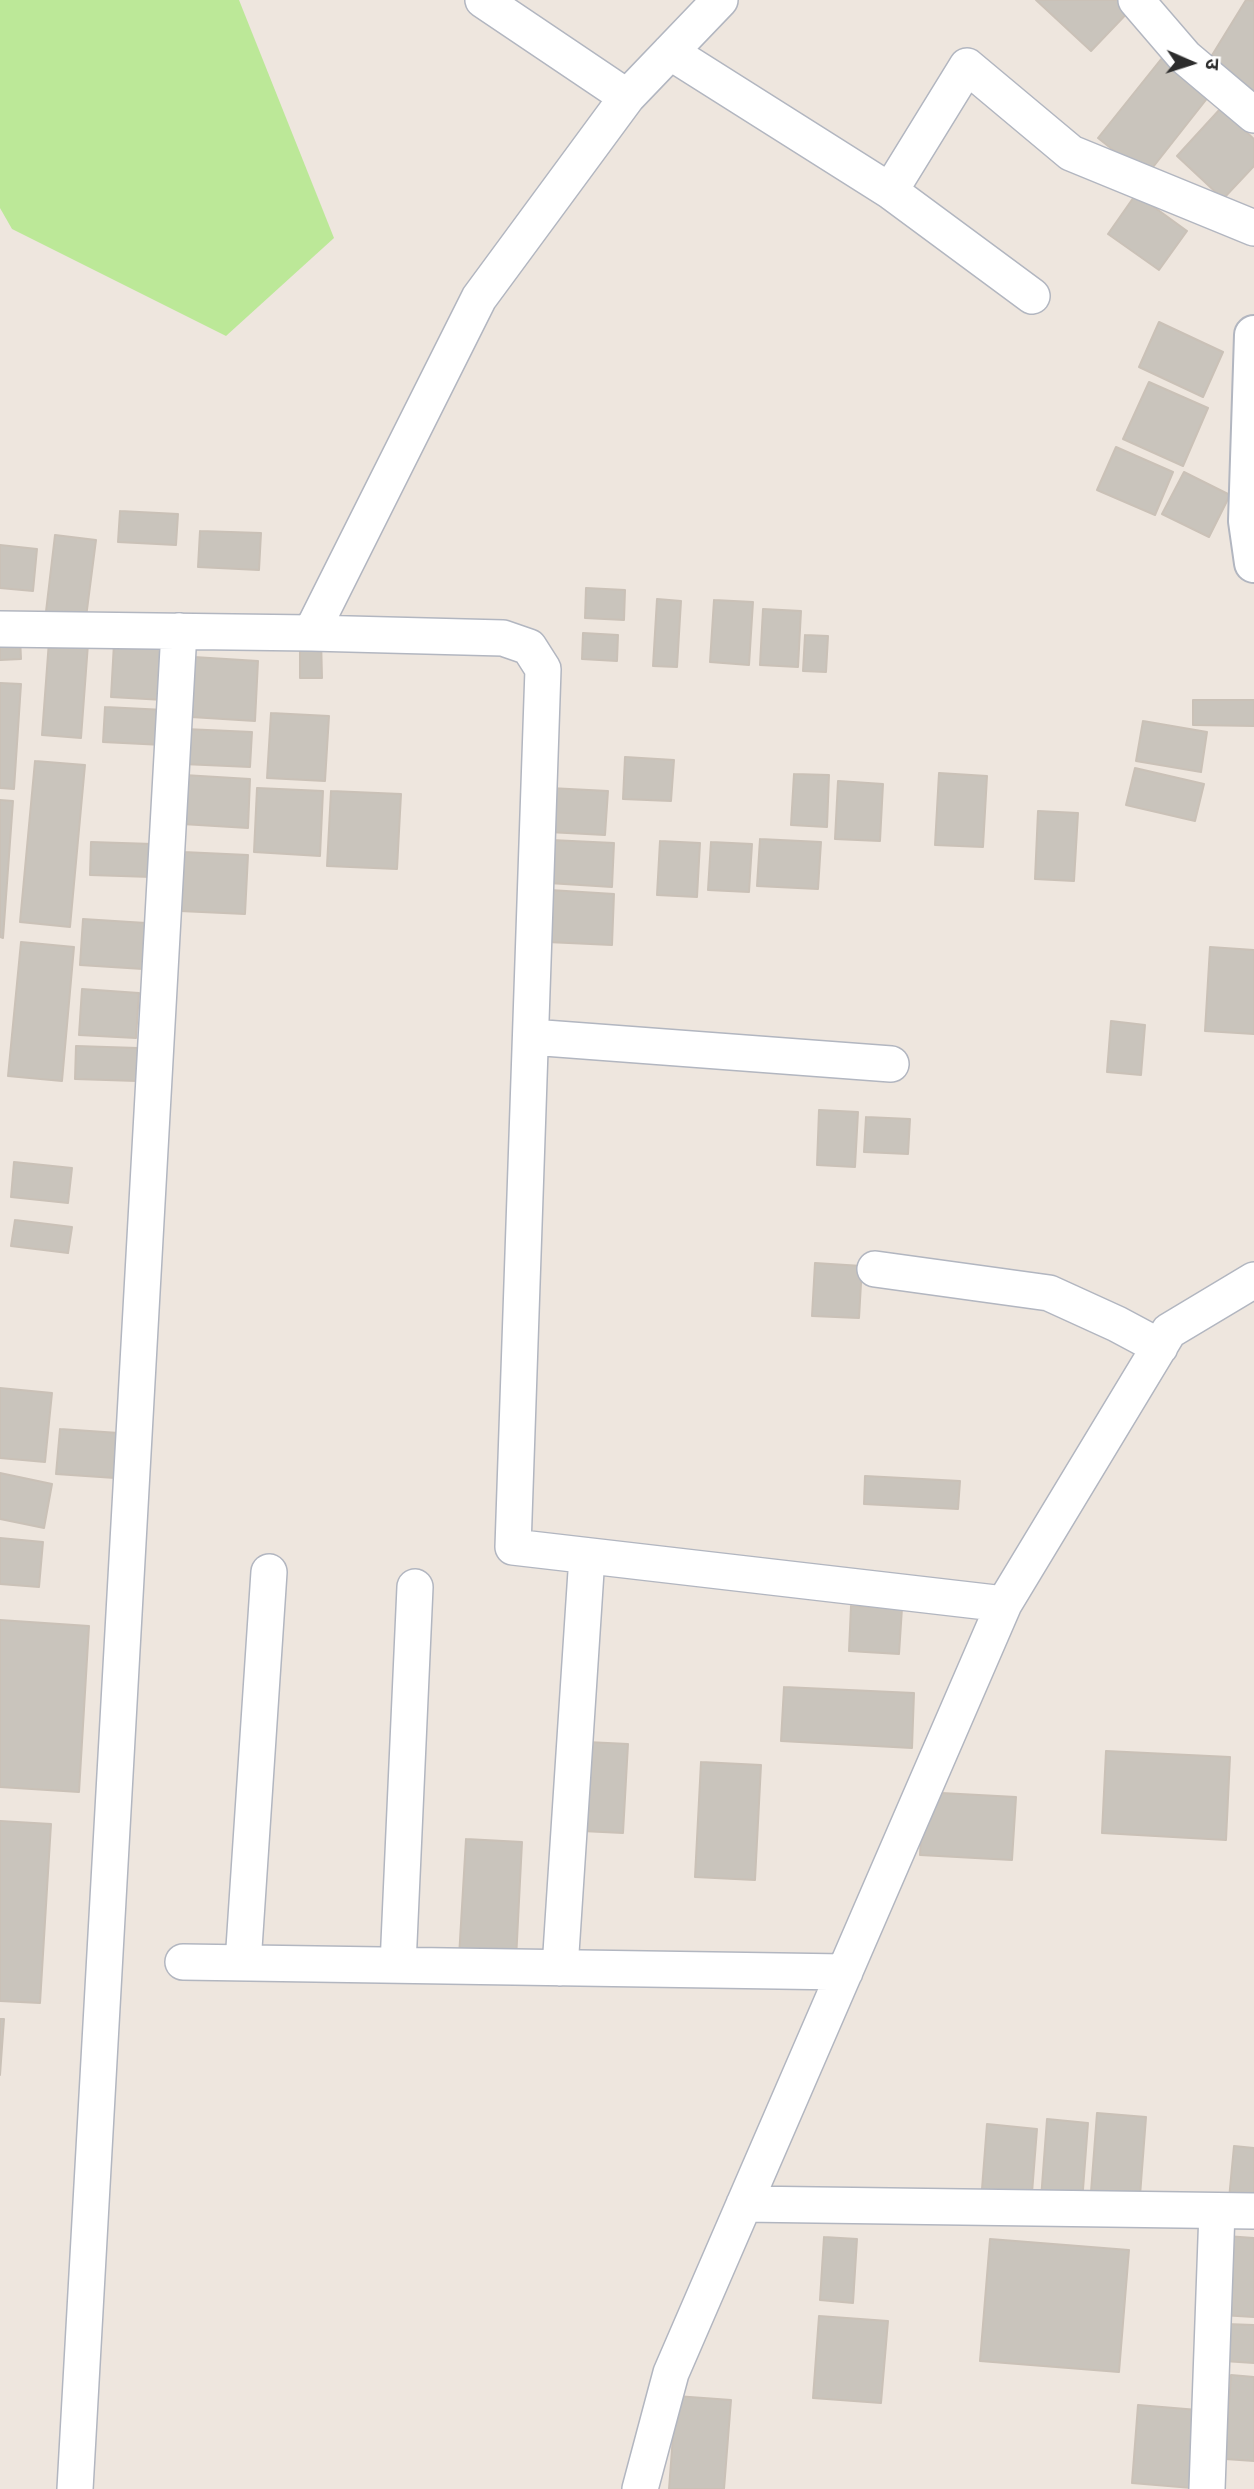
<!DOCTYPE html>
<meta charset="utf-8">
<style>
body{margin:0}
#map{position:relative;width:1254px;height:2489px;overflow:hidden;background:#eee6de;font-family:"DM Sans","Noto Sans Devanagari",sans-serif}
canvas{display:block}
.north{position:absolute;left:1156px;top:28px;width:70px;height:70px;-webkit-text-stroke:5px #fff;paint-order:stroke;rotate:93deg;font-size:19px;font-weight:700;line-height:28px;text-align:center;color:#2c2c2c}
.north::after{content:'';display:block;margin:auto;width:24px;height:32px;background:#2c2c2c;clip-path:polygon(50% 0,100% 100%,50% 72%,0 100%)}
</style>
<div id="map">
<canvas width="1254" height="2489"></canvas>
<div class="north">उ</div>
</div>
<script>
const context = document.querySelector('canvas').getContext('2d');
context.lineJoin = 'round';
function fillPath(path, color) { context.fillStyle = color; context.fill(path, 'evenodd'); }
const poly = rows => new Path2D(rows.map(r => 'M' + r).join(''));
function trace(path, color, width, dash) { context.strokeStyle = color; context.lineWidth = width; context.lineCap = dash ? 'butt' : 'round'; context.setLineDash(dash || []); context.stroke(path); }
const green = poly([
 [0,0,239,0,334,238,226,336,12,229,0,208]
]);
const building = poly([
 [1036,0,1127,0,1134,6,1091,51,1036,0],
 [1246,0,1254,1,1254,94,1206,65,1246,0],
 [1162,58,1209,96,1146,176,1098,138,1162,58],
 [1221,108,1254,139,1254,166,1223,199,1177,156,1221,108],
 [1136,194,1187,231,1159,270,1108,234,1136,194],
 [1159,322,1223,352,1203,397,1139,367,1159,322],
 [1149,382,1208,408,1183,466,1123,439,1149,382],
 [1116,447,1173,472,1155,515,1097,490,1116,447],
 [1184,472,1230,495,1209,537,1162,514,1184,472],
 [120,511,178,514,176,545,118,542,120,511],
 [200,531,261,533,259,570,198,567,200,531],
 [55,535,96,540,85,625,45,620,55,535],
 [0,545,37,549,33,591,0,588,0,545],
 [586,588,625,590,624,620,585,618,586,588],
 [657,599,681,601,677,667,653,666,657,599],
 [714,600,753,602,749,665,710,662,714,600],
 [763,609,801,611,798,667,760,665,763,609],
 [583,633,618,635,617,661,582,659,583,633],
 [805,635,828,636,826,672,803,671,805,635],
 [20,637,21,659,0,660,0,638,20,637],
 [300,638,321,638,322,678,300,678,300,638],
 [49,641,88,644,81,738,42,735,49,641],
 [114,643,166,646,164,700,111,697,114,643],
 [194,657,258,661,255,721,191,717,194,657],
 [0,683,21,684,14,789,0,788,0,683],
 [1193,700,1254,700,1254,726,1193,725,1193,700],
 [105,707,165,710,163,745,103,742,105,707],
 [271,713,329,716,325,781,267,778,271,713],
 [1143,721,1207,732,1201,772,1136,761,1143,721],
 [185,729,252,732,250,767,183,764,185,729],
 [625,757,674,760,671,801,623,799,625,757],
 [35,761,85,765,70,927,20,922,35,761],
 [1135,768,1204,784,1195,821,1126,805,1135,768],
 [939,773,987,776,983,847,935,845,939,773],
 [794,774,829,775,827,827,791,825,794,774],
 [184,775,250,779,248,828,182,824,184,775],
 [838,781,883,784,880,841,835,839,838,781],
 [257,788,323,791,320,856,254,852,257,788],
 [550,788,608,791,605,835,548,832,550,788],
 [331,791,401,794,397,869,327,866,331,791],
 [0,800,13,801,3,938,0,937,0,800],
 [1038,811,1078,813,1074,881,1035,879,1038,811],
 [760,839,821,842,818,889,757,886,760,839],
 [551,840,614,843,612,887,548,883,551,840],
 [660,841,700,843,697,897,657,895,660,841],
 [91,842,153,844,152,877,90,875,91,842],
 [711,842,752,844,749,892,708,890,711,842],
 [183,852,248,855,245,914,180,911,183,852],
 [550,890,614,894,612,945,547,942,550,890],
 [83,919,146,923,143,969,80,965,83,919],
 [21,942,74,947,62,1081,8,1076,21,942],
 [1210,947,1254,950,1254,1034,1205,1031,1210,947],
 [82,989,139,993,136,1038,79,1035,82,989],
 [1111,1021,1145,1025,1141,1075,1107,1072,1111,1021],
 [76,1046,138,1048,137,1081,75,1079,76,1046],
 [819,1110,858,1112,855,1167,817,1165,819,1110],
 [866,1117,910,1119,908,1154,864,1152,866,1117],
 [14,1162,72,1168,68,1203,11,1197,14,1162],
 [15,1220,72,1227,68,1253,11,1246,15,1220],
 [815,1263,862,1266,859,1318,812,1316,815,1263],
 [0,1388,52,1393,45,1462,0,1458,0,1388],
 [60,1429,119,1433,115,1478,56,1474,60,1429],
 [0,1473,52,1484,44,1528,0,1519,0,1473],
 [865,1476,960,1481,958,1509,864,1504,865,1476],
 [0,1538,43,1542,39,1587,0,1584,0,1538],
 [851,1606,902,1608,899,1654,849,1651,851,1606],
 [0,1620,89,1626,79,1792,0,1787,0,1620],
 [784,1687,914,1693,912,1748,781,1741,784,1687],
 [587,1742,628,1744,623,1833,582,1831,587,1742],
 [1106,1751,1230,1757,1226,1840,1102,1833,1106,1751],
 [701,1762,761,1765,755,1880,695,1877,701,1762],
 [923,1792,1016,1797,1012,1860,920,1855,923,1792],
 [0,1821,51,1824,40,2003,0,2001,0,1821],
 [466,1839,522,1842,516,1960,459,1957,466,1839],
 [0,2019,4,2019,0,2075,0,2019],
 [1097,2113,1146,2117,1139,2209,1090,2205,1097,2113],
 [1047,2119,1088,2123,1082,2203,1041,2199,1047,2119],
 [987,2124,1037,2129,1032,2193,982,2189,987,2124],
 [1234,2146,1254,2148,1254,2201,1229,2199,1234,2146],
 [1226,2236,1254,2238,1254,2317,1221,2315,1226,2236],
 [824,2237,857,2239,853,2303,820,2300,824,2237],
 [990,2239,1129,2250,1119,2372,980,2361,990,2239],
 [819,2316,888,2321,881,2403,813,2398,819,2316],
 [1226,2324,1254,2325,1254,2363,1224,2361,1226,2324],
 [1231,2375,1254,2377,1254,2461,1225,2459,1231,2375],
 [676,2396,731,2400,724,2489,669,2489,676,2396],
 [1138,2405,1198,2410,1192,2488,1132,2483,1138,2405]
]);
const street = poly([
 [483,0,627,97],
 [1136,0,1185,57,1254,115],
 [670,52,890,191,1032,296],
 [890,191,967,66,1071,153,1254,228],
 [0,629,311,633,503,638,529,647,543,669,513,1547,1004,1604],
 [311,633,479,298,627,97,720,0],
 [531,1037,891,1064],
 [875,1269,1049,1293,1117,1324,1160,1347],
 [183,1962,845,1972],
 [243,1963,269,1572],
 [398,1965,415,1587],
 [560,1968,587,1556],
 [744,2204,1254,2211],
 [75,2489,179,631],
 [640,2489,671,2373,1004,1604,1169,1331,1254,1280],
 [1207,2489,1217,2211]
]);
const secondary = poly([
 [1254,335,1248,521,1254,563]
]);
fillPath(green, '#bce898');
fillPath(building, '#c9c4bc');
trace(building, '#cac1b7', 2);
trace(street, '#b2b6c0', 38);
trace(secondary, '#b2b6c0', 42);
trace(street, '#fff', 35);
trace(secondary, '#fff', 38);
</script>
